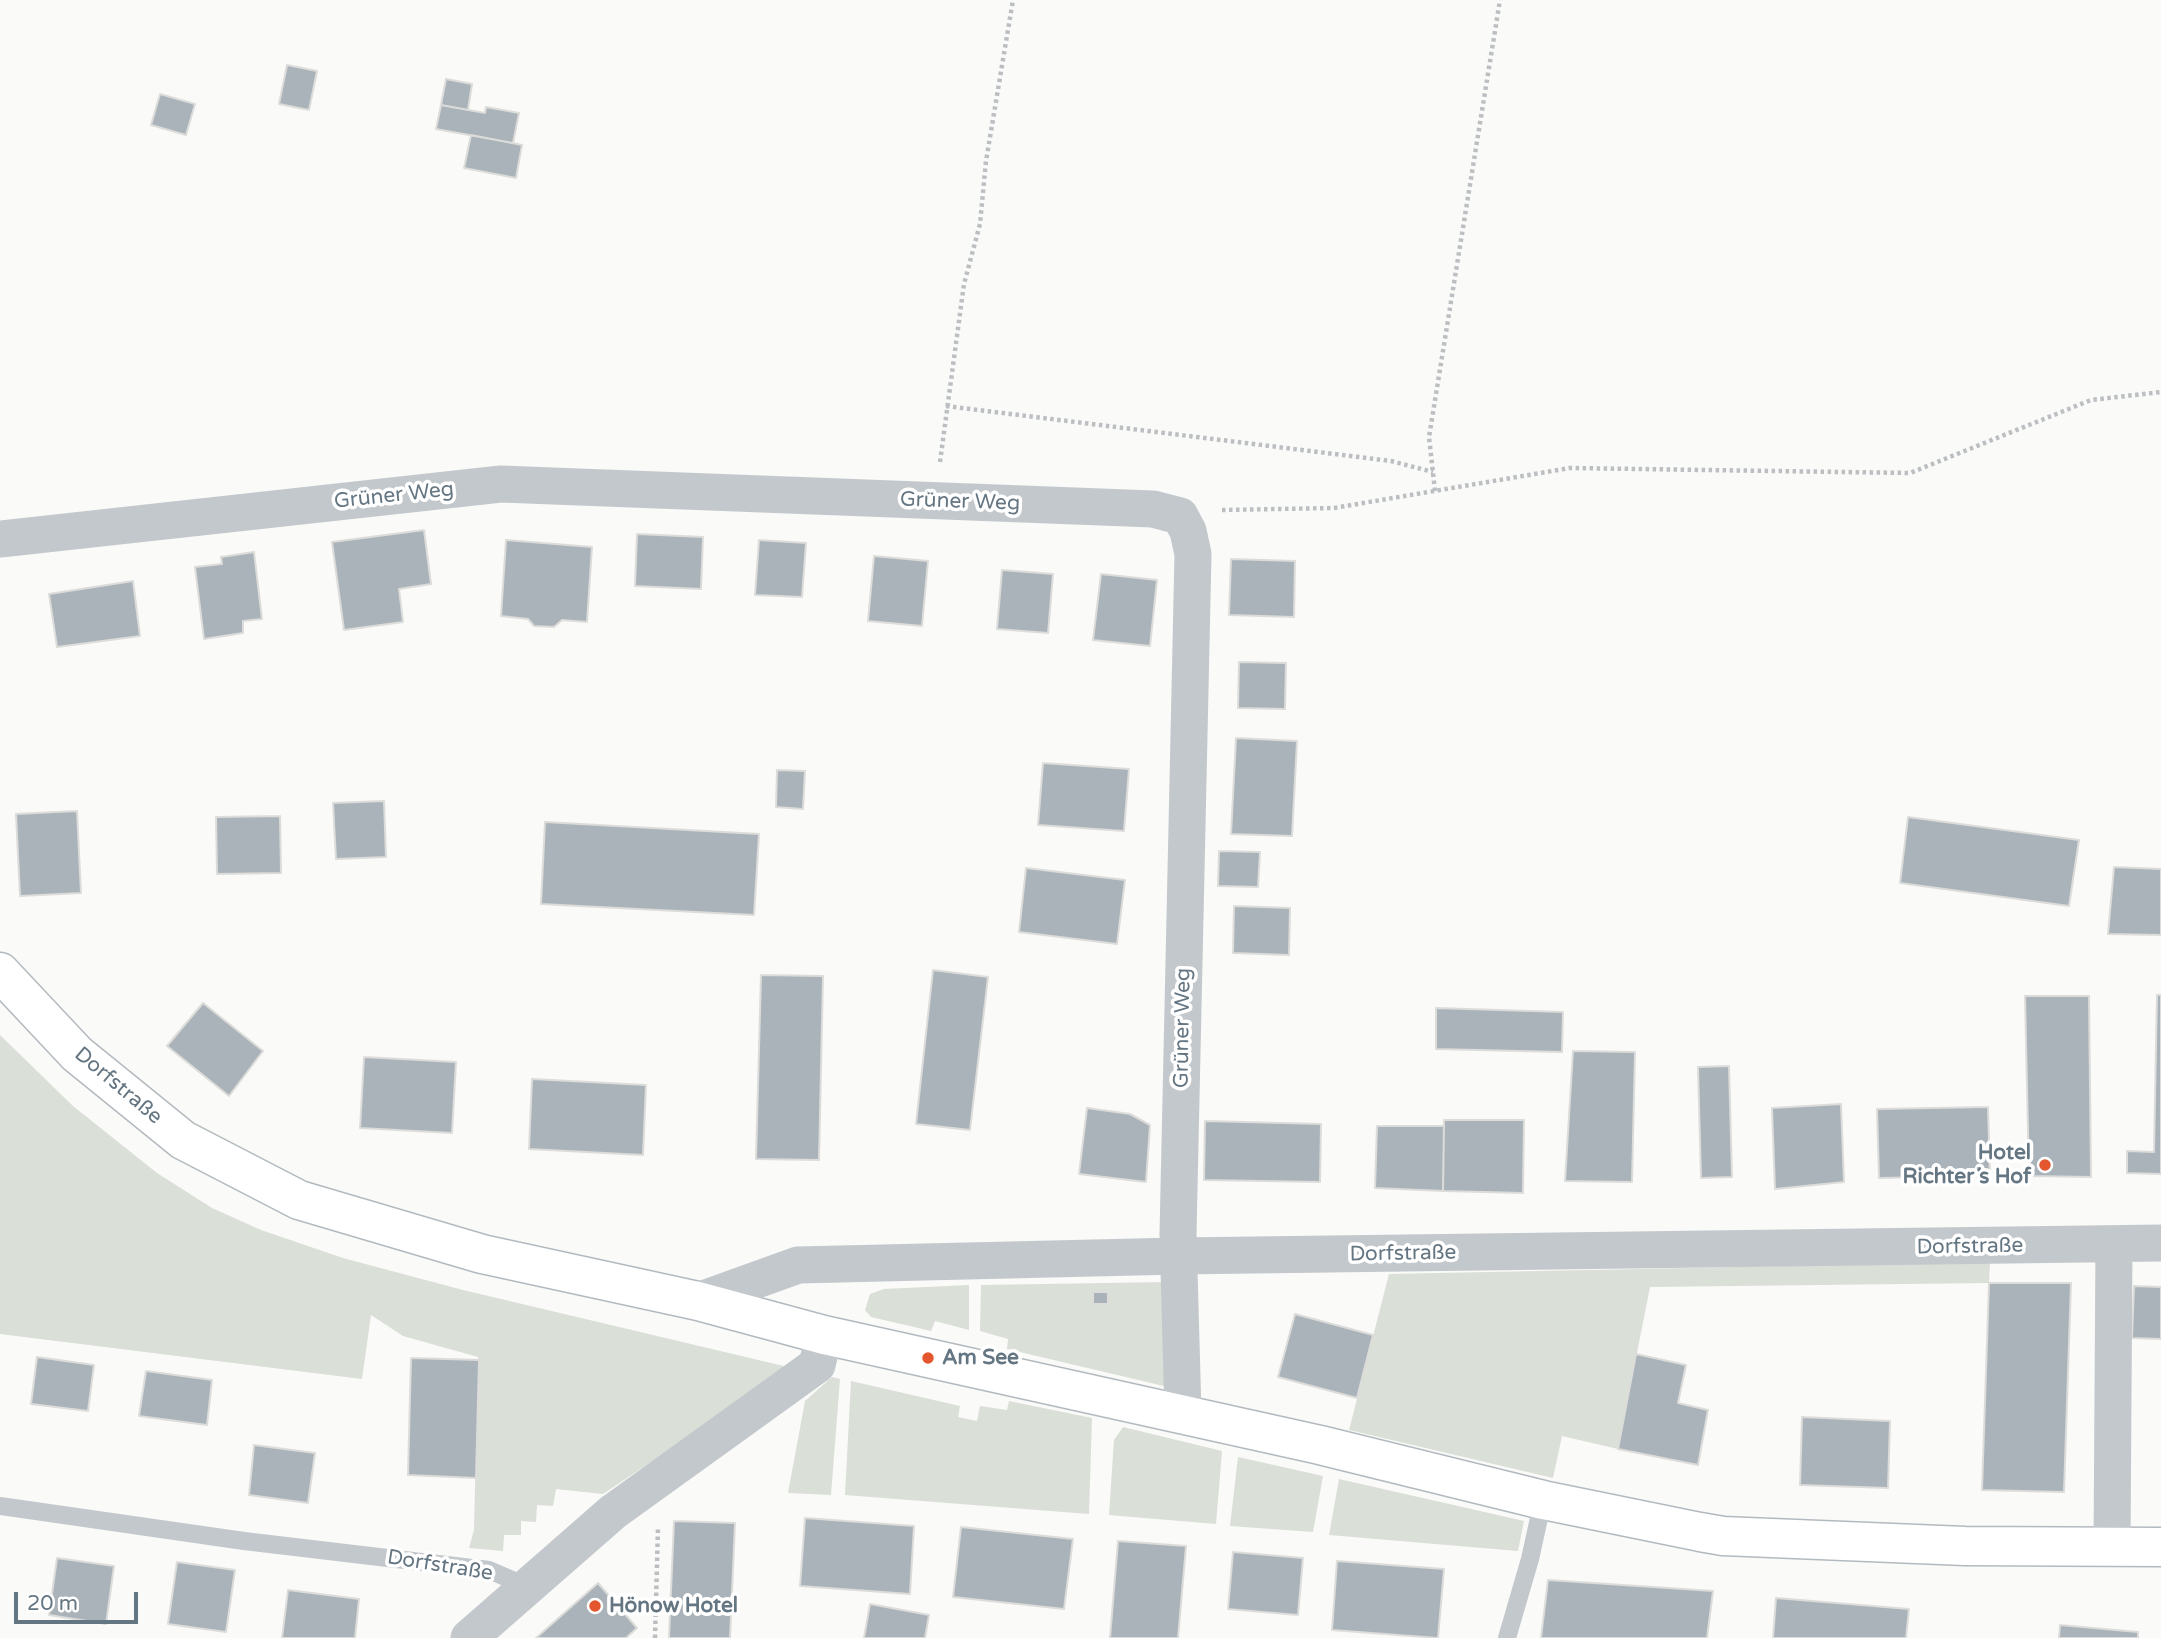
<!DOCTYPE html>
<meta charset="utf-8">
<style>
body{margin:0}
#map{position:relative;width:2161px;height:1638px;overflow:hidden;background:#fafaf8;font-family:"Varela Round",sans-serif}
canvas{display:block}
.scale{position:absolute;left:14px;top:1592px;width:124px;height:32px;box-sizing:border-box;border:4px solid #657683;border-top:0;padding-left:9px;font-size:21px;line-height:24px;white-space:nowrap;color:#657683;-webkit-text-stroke:5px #fff;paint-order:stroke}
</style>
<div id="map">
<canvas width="2161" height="1638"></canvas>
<div class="scale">20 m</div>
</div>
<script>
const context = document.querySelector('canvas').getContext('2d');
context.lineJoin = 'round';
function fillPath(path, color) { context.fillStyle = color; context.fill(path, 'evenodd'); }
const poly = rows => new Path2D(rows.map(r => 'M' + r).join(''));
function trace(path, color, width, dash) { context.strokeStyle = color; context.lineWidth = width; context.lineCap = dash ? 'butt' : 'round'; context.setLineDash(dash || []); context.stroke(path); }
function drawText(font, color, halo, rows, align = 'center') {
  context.font = font + ' "Varela Round",sans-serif'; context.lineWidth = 7; context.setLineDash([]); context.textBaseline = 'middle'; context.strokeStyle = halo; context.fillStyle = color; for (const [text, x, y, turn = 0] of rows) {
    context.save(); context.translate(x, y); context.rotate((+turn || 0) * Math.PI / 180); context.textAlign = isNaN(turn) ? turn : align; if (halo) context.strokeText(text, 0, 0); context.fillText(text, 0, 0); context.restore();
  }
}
const green = poly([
 [0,1035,73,1106,157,1173,212,1208,261,1230,343,1258,463,1290,792,1368,603,1494,556,1489,553,1506,537,1505,536,1522,521,1521,521,1535,504,1535,503,1551,469,1548,474,1530,478,1357,403,1336,371,1315,362,1379,0,1334],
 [1990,1262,1989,1283,1650,1287,1618,1449,1562,1436,1553,1478,1349,1430,1389,1274],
 [1167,1282,1168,1387,1007,1349,1008,1339,980,1331,981,1285],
 [969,1285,969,1330,935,1321,931,1331,871,1317,865,1310,870,1294,884,1289],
 [832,1377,840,1379,831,1495,788,1493,805,1401],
 [851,1381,960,1406,958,1417,977,1421,980,1406,1007,1410,1009,1401,1092,1418,1089,1514,845,1495],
 [1123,1427,1222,1451,1216,1524,1109,1515,1114,1440],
 [1238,1457,1323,1476,1313,1532,1230,1526],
 [1339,1479,1524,1521,1518,1551,1329,1535]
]);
const building = poly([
 [287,65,317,71,309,110,279,104,287,65],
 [446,79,472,84,468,110,441,105,446,79],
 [160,94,195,104,186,135,151,125,160,94],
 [441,105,485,113,486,107,519,113,513,143,436,129,441,105],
 [471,135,522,145,516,178,464,168,471,135],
 [424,530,431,584,399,589,403,622,344,630,332,542,424,530],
 [637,534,703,537,701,589,635,586,637,534],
 [506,540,592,547,587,622,562,620,554,627,534,626,528,619,501,616,506,540],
 [759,540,806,543,802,597,755,595,759,540],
 [254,552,262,619,243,621,243,633,204,639,195,567,222,564,221,557,254,552],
 [874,556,928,561,922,626,868,621,874,556],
 [1231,559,1295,561,1294,617,1229,615,1231,559],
 [1002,570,1053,574,1048,633,997,629,1002,570],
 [1101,574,1157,580,1150,646,1093,640,1101,574],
 [133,581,140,636,57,647,49,594,133,581],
 [1239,662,1286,663,1285,709,1238,708,1239,662],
 [1236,738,1297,741,1292,836,1231,834,1236,738],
 [1043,763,1129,769,1124,831,1038,825,1043,763],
 [777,770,805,771,803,809,776,807,777,770],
 [384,801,386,857,336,859,333,803,384,801],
 [77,811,81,893,20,896,16,814,77,811],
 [280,816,281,873,217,874,216,817,280,816],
 [1908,817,2079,840,2069,906,1900,883,1908,817],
 [545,822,759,834,754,915,541,904,545,822],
 [1219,851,1260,852,1258,887,1218,886,1219,851],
 [2114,867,2161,869,2161,935,2108,934,2114,867],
 [1026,868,1125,880,1117,944,1019,932,1026,868],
 [1234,906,1290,908,1289,955,1233,953,1234,906],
 [933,970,988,977,970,1130,916,1124,933,970],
 [761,975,823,976,819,1160,756,1159,761,975],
 [2157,995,2161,995,2161,1174,2127,1173,2127,1151,2154,1152,2157,995],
 [2025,996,2089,996,2091,1177,2029,1176,2025,996],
 [203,1003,263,1051,229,1096,167,1046,203,1003],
 [1436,1008,1563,1012,1562,1052,1436,1049,1436,1008],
 [1573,1051,1635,1052,1632,1182,1565,1181,1573,1051],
 [364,1057,456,1062,452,1133,360,1128,364,1057],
 [1729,1066,1732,1177,1701,1178,1698,1067,1729,1066],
 [532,1079,646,1085,643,1155,529,1149,532,1079],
 [1841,1104,1844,1182,1775,1189,1772,1108,1841,1104],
 [1988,1107,1990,1176,1879,1178,1877,1109,1988,1107],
 [1087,1108,1130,1114,1150,1125,1146,1182,1079,1174,1087,1108],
 [1444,1120,1524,1120,1523,1193,1443,1191,1444,1120],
 [1205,1121,1321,1124,1320,1182,1204,1180,1205,1121],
 [1377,1126,1444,1126,1443,1191,1375,1188,1377,1126],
 [1989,1283,2071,1283,2064,1492,1982,1490,1989,1283],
 [2134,1286,2161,1287,2161,1339,2132,1338,2134,1286],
 [1093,1292,1108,1292,1108,1304,1093,1304,1093,1292],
 [1295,1314,1373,1335,1357,1398,1278,1377,1295,1314],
 [1636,1354,1686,1365,1678,1403,1708,1410,1698,1465,1618,1449,1636,1354],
 [37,1357,94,1365,88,1411,31,1404,37,1357],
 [411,1358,479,1360,476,1478,408,1475,411,1358],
 [146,1371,212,1380,207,1425,139,1416,146,1371],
 [1802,1417,1890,1421,1888,1488,1800,1485,1802,1417],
 [254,1445,315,1453,308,1503,249,1495,254,1445],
 [805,1518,914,1526,910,1594,800,1586,805,1518],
 [674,1521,735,1523,730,1638,669,1638,674,1521],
 [961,1527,1073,1539,1064,1609,953,1597,961,1527],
 [1118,1541,1186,1546,1178,1638,1110,1638,1118,1541],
 [1233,1552,1303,1558,1298,1615,1228,1609,1233,1552],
 [57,1558,114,1566,106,1624,49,1615,57,1558],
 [1337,1561,1444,1569,1438,1638,1332,1630,1337,1561],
 [177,1562,235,1570,226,1632,168,1624,177,1562],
 [1548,1580,1713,1591,1707,1638,1541,1638,1548,1580],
 [598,1583,637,1628,626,1638,536,1638,598,1583],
 [288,1590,359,1599,355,1638,282,1638,288,1590],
 [1776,1598,1909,1609,1906,1638,1773,1638,1776,1598],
 [870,1604,929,1615,925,1638,864,1638,870,1604],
 [2060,1625,2138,1632,2138,1638,2059,1638,2060,1625]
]);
const path = poly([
 [946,406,1391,461,1433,472],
 [940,462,964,284,980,224,986,161,1013,0],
 [1435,491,1429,437,1500,0],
 [1222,510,1334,508,1570,468,1910,473,2091,400,2161,392],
 [655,1638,658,1527]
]);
const lane = poly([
 [0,1506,244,1541,489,1570,526,1586],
 [1507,1638,1530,1559,1543,1500]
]);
const street = poly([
 [0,539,501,484,1153,509,1180,516,1188,531,1193,554,1178,1234,1183,1414],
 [698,1301,798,1265,1178,1256,2161,1243],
 [2112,1547,2114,1244],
 [469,1638,613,1512,817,1365,824,1335]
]);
const secondary = poly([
 [0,972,77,1054,183,1140,299,1200,482,1254,698,1301,824,1335,1320,1445,1543,1500,1700,1532,1723,1536,1965,1546,2161,1547]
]);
const markers = [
 [2045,1165,7,"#e4572e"],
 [928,1358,7,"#e4572e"],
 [595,1606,7,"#e4572e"]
];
const streetNames = [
 ["Grüner Weg",394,496,-6],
 ["Grüner Weg",960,502,2],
 ["Grüner Weg",1183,1028,-89],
 ["Dorfstraße",118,1086,40],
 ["Dorfstraße",1970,1247,-1],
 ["Dorfstraße",1403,1254,-1],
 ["Dorfstraße",440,1566,9]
];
const poiNames = [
 ["Hotel",2031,1153,"right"],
 ["Richter´s Hof",2031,1177,"right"],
 ["Am See",942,1358],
 ["Hönow Hotel",609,1606]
];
fillPath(green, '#dadfd7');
fillPath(building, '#aab3b9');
trace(building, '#dcdcda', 2);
trace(secondary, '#b3babf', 41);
trace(path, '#bbbfc2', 4.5, [3.5, 3.5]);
trace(lane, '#c3c8cc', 18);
trace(street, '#c3c8cc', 37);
trace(secondary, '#fff', 38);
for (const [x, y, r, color] of markers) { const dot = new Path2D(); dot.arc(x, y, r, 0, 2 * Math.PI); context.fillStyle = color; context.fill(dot); trace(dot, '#fff', 2.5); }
drawText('21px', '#657683', '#fff', streetNames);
drawText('bold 21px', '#657683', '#fff', poiNames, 'left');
</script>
